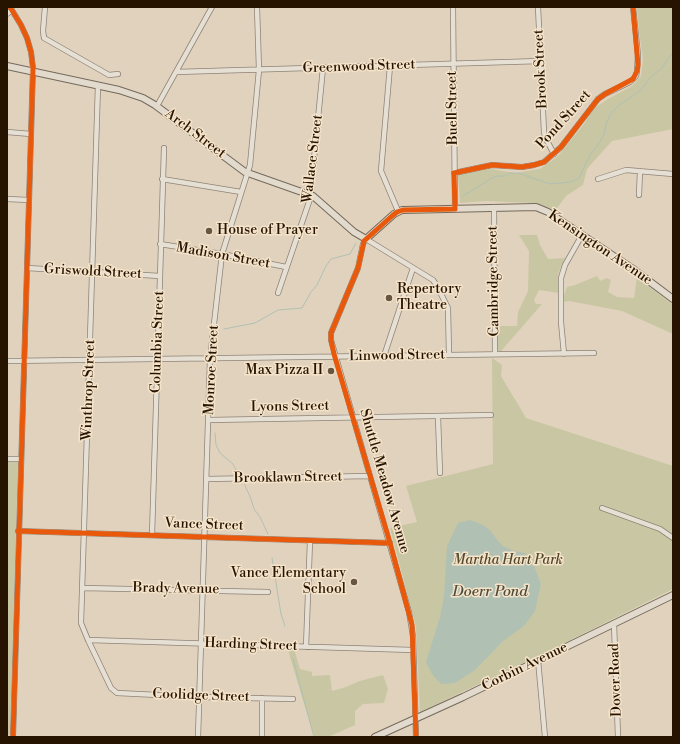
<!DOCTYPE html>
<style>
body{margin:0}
#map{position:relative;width:680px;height:744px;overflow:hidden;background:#e1d2bd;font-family:"Libre Bodoni",serif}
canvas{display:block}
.frame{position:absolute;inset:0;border:8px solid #271400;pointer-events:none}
</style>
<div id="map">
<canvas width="680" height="744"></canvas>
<div class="frame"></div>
</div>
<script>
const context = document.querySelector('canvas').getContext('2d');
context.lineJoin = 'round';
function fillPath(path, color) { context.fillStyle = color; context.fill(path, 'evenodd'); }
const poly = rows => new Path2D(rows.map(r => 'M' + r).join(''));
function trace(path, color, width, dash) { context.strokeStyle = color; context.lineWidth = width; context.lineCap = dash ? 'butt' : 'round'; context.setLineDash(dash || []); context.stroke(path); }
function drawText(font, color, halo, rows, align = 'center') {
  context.font = font + ' "Libre Bodoni",serif'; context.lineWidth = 3; context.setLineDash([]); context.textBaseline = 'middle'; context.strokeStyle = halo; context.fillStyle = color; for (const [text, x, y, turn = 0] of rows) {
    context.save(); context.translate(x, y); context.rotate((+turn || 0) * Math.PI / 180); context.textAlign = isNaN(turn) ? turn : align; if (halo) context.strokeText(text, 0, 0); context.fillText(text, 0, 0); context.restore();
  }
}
const green = poly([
 [637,7,673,7,673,129,612,141,587,169,583,185,566,196,555,211,535,203,484,201,460,203,458,174,491,169,515,173,540,169,557,157,584,124,593,109,608,99,632,86,641,76,643,59,639,31],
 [519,235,537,235,540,245,548,259,565,258,558,274,559,293,539,290,534,300,536,304,542,304,502,350,502,352,500,352,497,351,497,326,517,326,518,312,528,291,529,251],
 [597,276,600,281,607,278,611,280,608,292,617,297,634,298,637,277,673,305,673,334,622,311,569,301,564,302,564,295,567,287,575,285],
 [492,358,502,365,501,376,526,418,673,466,673,589,538,656,420,712,416,627,390,528,417,522,406,486,493,464],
 [7,460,18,461,10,734,7,737],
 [288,650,296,651,295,652,300,669,312,672,312,676,330,675,332,691,346,687,360,681,383,675,388,689,384,703,363,704,355,711,355,725,328,737,314,737]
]);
const water = poly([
 [470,520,483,525,490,530,497,540,503,546,514,551,525,553,533,563,541,584,535,611,524,626,503,641,475,670,455,683,441,684,432,674,426,662,440,617,444,596,447,546,458,523]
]);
const stream = poly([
 [463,196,492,178,497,176,505,176,510,173,518,173,550,184,571,182,579,178,590,155,598,145,604,135,606,124,611,113,618,106,640,91,651,77,662,68,673,52],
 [224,329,255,323,278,310,302,308,311,292,317,285,326,266,331,259,350,254,356,243],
 [215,433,216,445,220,453,233,464,238,474],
 [244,483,251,499,254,509,260,517,268,534],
 [272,558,281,614,285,626],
 [293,659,314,737]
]);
const minor = poly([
 [10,7,21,25,27,38,31,52,33,68,13,737],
 [45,7,43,31,44,38,109,75,118,74],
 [453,7,455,209],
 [538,7,544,132,545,137,554,154],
 [7,14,12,10],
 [390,66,381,171,398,211],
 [176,72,541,61],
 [98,85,81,623,88,640,111,688,117,693,199,697,293,699],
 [157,106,212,7],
 [7,132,31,134],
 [454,173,492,165,522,167,534,165,544,162,561,147,598,99,605,94,630,82,636,76,637,71,638,55,633,7],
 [162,179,241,192],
 [598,179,626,170,673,174],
 [639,195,640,171],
 [7,199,29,200],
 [494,207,495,354],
 [160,244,222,254,286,267],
 [27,268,160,276],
 [278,293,310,199,323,68],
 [564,354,561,322,561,278,565,265,582,235],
 [384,356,413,268],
 [7,361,594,353],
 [438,417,440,473],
 [209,420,491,415],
 [7,459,20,459],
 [206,479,370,476],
 [602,508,660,529,673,538],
 [18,531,390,543],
 [152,535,164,148],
 [83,588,268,592],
 [614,623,618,737],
 [88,640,413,650],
 [306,647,310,541],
 [538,660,545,737],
 [198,737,210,359,222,254,250,165,259,70,257,7],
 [262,737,262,698],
 [416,737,413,636,409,612,331,340,331,333,358,268,363,244,366,239,433,280,437,286,448,308,449,355]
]);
const major = poly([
 [7,66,119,90,143,98,155,105,245,172,313,196,354,232,366,239,394,214,402,210,536,207,548,212,633,269,673,299],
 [375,737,463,697,673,595]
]);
const cycleway = poly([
 [10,7,21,25,27,38,31,52,33,68,13,737],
 [18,531,390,543],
 [416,737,412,625,390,543,334,354,331,340,331,333,358,268,364,241,392,216,397,212,403,210,455,209,454,173,492,165,522,167,534,165,544,162,561,147,598,99,605,94,633,79,637,71,638,65,633,7]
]);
const markers = [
 [209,231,4,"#685642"],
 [389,298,4,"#685642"],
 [331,371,4,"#685642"],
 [354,582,4,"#685642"]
];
const streetNames = [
 ["Greenwood Street",359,67,-2],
 ["Brook Street",541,69,-93],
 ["Buell Street",453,108,-91],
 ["Pond Street",564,120,-48],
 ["Arch Street",195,134,37],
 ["Wallace Street",313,159,-83],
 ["Kensington Avenue",600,248,34],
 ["Madison Street",223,256,10],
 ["Griswold Street",93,272,3],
 ["Cambridge Street",494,281,-91],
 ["Columbia Street",158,342,-88],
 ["Linwood Street",397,356,-1],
 ["Monroe Street",212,370,-87],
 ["Winthrop Street",89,390,-88],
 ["Lyons Street",290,407,-1],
 ["Brooklawn Street",288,478,-1],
 ["Shuttle Meadow Avenue",384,481,74],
 ["Vance Street",204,525,2],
 ["Brady Avenue",176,589,1],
 ["Harding Street",251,645,2],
 ["Corbin Avenue",525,667,-26],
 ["Dover Road",616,680,-92],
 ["Coolidge Street",201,696,2]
];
const poiNames = [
 ["House of Prayer",217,231],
 ["Repertory",397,290],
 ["Theatre",397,306],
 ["Max Pizza II",323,371,"right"],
 ["Vance Elementary",346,574,"right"],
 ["School",346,590,"right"]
];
const parkNames = [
 ["Martha Hart Park",508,561]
];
const waterNames = [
 ["Doerr Pond",490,592]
];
fillPath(green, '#c9c7a3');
fillPath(water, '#b0c0b3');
trace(stream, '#b0c0b3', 1);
trace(minor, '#8e8376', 6);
trace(major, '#746a5c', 8);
trace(minor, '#e6dfd4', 4.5);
trace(major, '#e2dacd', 6);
trace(cycleway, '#e8590c', 5);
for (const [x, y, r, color] of markers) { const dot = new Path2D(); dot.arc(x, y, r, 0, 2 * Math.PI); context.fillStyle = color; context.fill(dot); trace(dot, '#f5e4ca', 1.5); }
drawText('14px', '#271400', '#f5e4ca', streetNames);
drawText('14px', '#271400', '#f5e4ca', poiNames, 'left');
drawText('italic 14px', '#52472a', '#f5e4ca', parkNames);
drawText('italic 15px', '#504d3d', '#f5e4ca', waterNames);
</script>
